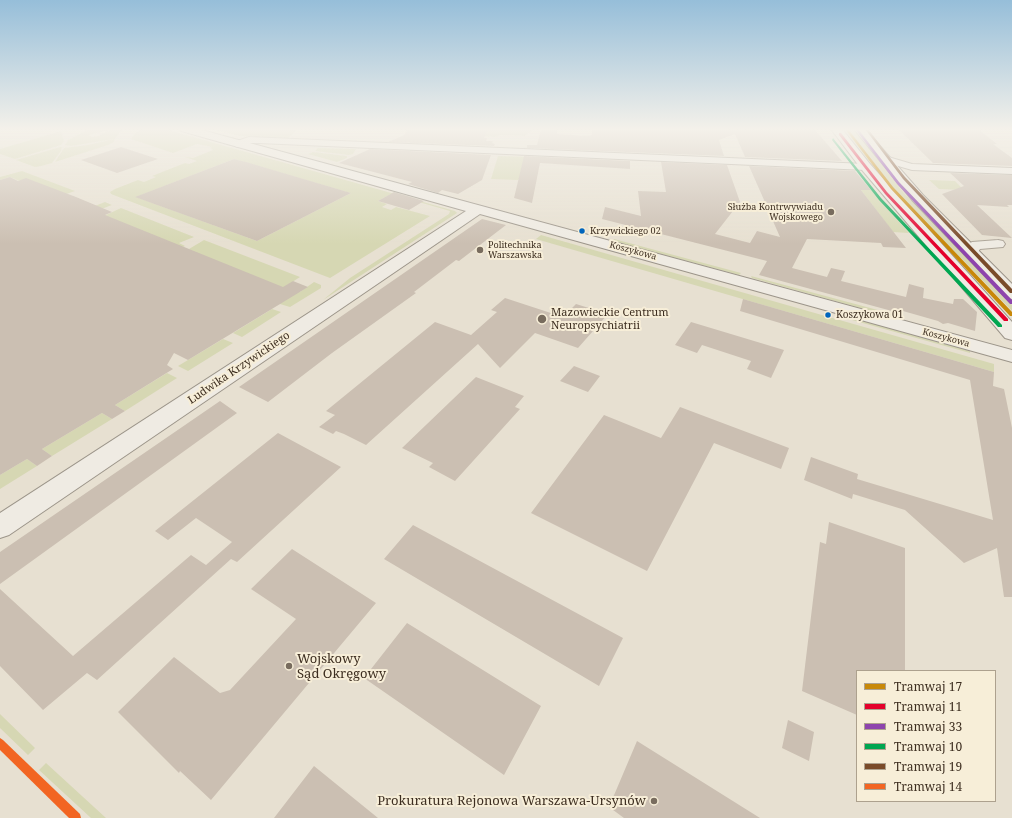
<!DOCTYPE html>
<meta charset="utf-8">
<style>
body{margin:0}
#map{position:relative;width:1012px;height:818px;overflow:hidden;background:#e7e0d1;font-family:"Noto Serif",serif}
canvas{display:block}
.legend{position:absolute;left:856px;top:670px;width:140px;height:132px;box-sizing:border-box;background:#f7eed8;border:1px solid #ada18e;margin:0;padding:5px 7px;list-style:none;font-size:12px;color:#3d2e20}
.legend li{display:flex;align-items:center;gap:8px;height:20px}
.legend b{width:20px;border:1px solid #ada18e}
</style>
<div id="map">
<canvas width="1012" height="818"></canvas>
<ul class="legend">
<li><b style="height:5px;background:#c88808"></b>Tramwaj 17</li>
<li><b style="height:5px;background:#e4002b"></b>Tramwaj 11</li>
<li><b style="height:5px;background:#8e44ad"></b>Tramwaj 33</li>
<li><b style="height:5px;background:#00a651"></b>Tramwaj 10</li>
<li><b style="height:5px;background:#7a4b2a"></b>Tramwaj 19</li>
<li><b style="height:5px;background:#f26522"></b>Tramwaj 14</li>
</ul>
</div>
<script>
const context = document.querySelector('canvas').getContext('2d');
context.lineJoin = 'round';
function fillPath(path, color) { context.fillStyle = color; context.fill(path, 'evenodd'); }
const poly = rows => new Path2D(rows.map(r => 'M' + r).join(''));
function trace(path, color, width, dash) { context.strokeStyle = color; context.lineWidth = width; context.lineCap = dash ? 'butt' : 'round'; context.setLineDash(dash || []); context.stroke(path); }
function drawText(font, color, halo, rows, align = 'center') {
  context.font = font + ' "Noto Serif",serif'; context.lineWidth = 4; context.setLineDash([]); context.textBaseline = 'middle'; context.strokeStyle = halo; context.fillStyle = color; for (const [text, x, y, turn = 0] of rows) {
    context.save(); context.translate(x, y); context.rotate((+turn || 0) * Math.PI / 180); context.textAlign = isNaN(turn) ? turn : align; if (halo) context.strokeText(text, 0, 0); context.fillText(text, 0, 0); context.restore();
  }
}
const green = poly([
 [89,129,112,129,89,135,92,137,99,136,103,133,115,129,122,130,115,138,114,142,108,145,55,162,64,148,87,145,114,139,71,146,65,145,68,140],
 [144,129,165,129,455,211,457,213,323,300,350,278,449,214,450,211,391,194,378,201,387,204,382,207,391,210,396,207,430,216,330,278,111,194,110,192,115,189,138,180,144,182,156,177,152,176,185,163,189,164,197,161,185,157,193,158,213,150,210,148,212,147,197,144,173,153,131,139,135,133],
 [234,159,350,193,351,193,257,241,136,197],
 [213,129,298,129,288,138,239,136],
 [488,129,533,129,525,136,501,135,495,137,476,136],
 [843,129,854,129,904,193,1012,305,1012,311,961,258,956,257,958,260,954,259,879,175],
 [61,131,64,141,61,145,15,159,0,154,0,149],
 [60,147,62,147,61,151,52,163,41,166,35,167,16,160],
 [318,148,356,149,353,154,349,155,315,151],
 [313,152,347,156,347,158,337,162,308,154],
 [498,156,536,157,518,180,491,179],
 [22,171,75,191,58,197,10,177,0,180,0,177],
 [929,180,955,181,964,190,939,189],
 [861,190,871,190,909,233,893,232],
 [105,202,112,205,96,211,106,215,121,208,194,237,179,243,185,246,183,247,69,216],
 [541,235,994,364,994,372,536,239],
 [614,239,741,273,739,275,613,241],
 [204,240,300,277,286,286,300,292,314,282,321,285,321,288,290,307,280,304,189,249],
 [751,276,900,316,900,319,752,278],
 [272,309,281,312,242,337,233,333],
 [852,318,970,351,970,353,852,320],
 [223,339,233,343,188,371,178,366],
 [167,373,177,378,125,411,115,405],
 [102,413,112,419,52,456,42,449],
 [27,459,37,466,0,489,0,475],
 [0,714,35,748,28,755,0,728],
 [46,763,106,818,91,818,39,770]
]);
const building = poly([
 [408,129,488,129,484,138,487,138,486,141,493,141,492,143,495,144,494,146,388,142,404,135],
 [541,129,557,129,557,134,587,136,592,135,592,129,815,130,842,161,745,157,735,134,719,140,724,156,527,148,527,145,537,145],
 [898,129,978,129,997,144,993,144,1012,158,1012,166,933,163],
 [121,147,158,159,117,173,81,160],
 [370,149,491,155,482,180,458,194,442,190,438,193,408,184,412,182,339,163],
 [524,156,630,161,630,169,540,163,532,203,514,198],
 [234,159,246,162,351,193,257,241,135,197],
 [661,162,727,165,740,202,715,234,750,243,757,231,780,237,769,212,772,209,768,209,749,166,855,171,871,190,861,190,906,248,883,247,881,243,807,239,792,268,827,277,831,268,845,271,841,281,906,297,909,284,924,288,923,298,953,304,954,299,963,299,977,312,975,331,948,323,943,324,938,321,903,311,903,314,759,275,767,261,602,219,605,207,641,216,638,191,666,192],
 [950,173,1012,175,1012,205,1007,205,1009,207,977,205,1012,238,982,235,942,194,964,186],
 [10,177,18,181,26,178,76,197,112,212,105,215,283,287,293,281,308,287,188,360,174,353,167,365,173,369,115,405,125,411,112,419,102,413,42,449,52,456,37,466,27,459,0,475,0,180],
 [394,192,424,201,409,210,378,201],
 [482,219,506,225,459,261,456,260,414,292,416,293,332,353,268,402,239,387],
 [505,298,563,317,576,304,608,314,578,348,535,333,500,368,478,344,366,445,344,434,336,431,333,434,319,427,335,415,326,411,435,322,471,335,497,312,491,310],
 [743,299,994,372,993,386,1004,389,1012,428,1012,597,1004,597,997,548,964,563,905,510,853,494,852,499,804,480,811,457,858,474,857,479,993,520,970,380,740,311],
 [691,322,784,350,771,378,747,369,751,361,702,345,697,353,675,345],
 [574,366,600,376,588,392,560,381],
 [476,377,524,396,515,407,520,409,455,481,429,467,433,463,402,448],
 [220,401,237,413,0,584,0,552],
 [680,407,789,448,781,469,714,443,647,571,531,513,604,415,661,438],
 [278,433,341,467,237,562,231,559,97,680,87,673,43,710,0,666,0,589,73,656,191,555,206,565,232,542,196,518,168,540,155,531],
 [829,522,905,548,905,671,857,671,857,715,802,691,820,542,826,544],
 [413,525,623,638,599,686,384,559],
 [292,549,376,603,211,800,180,771,179,773,118,712,174,657,220,693,230,690,296,619,251,589],
 [407,623,541,706,504,775,364,678],
 [788,720,814,732,809,761,782,748],
 [637,741,760,818,624,818,609,807],
 [314,766,378,818,274,818]
]);
const street = poly([
 [249,137,866,164,871,167,866,170,259,143,250,143,237,147,232,144,234,142,249,137],
 [885,156,912,164,1012,168,1012,174,912,170,881,161,880,159,885,156],
 [998,240,1003,241,1005,244,1003,247,980,249,976,255,971,256,966,255,964,252,967,245,972,242,998,240]
]);
const secondary = poly([
 [180,129,198,129,1012,350,1012,362,480,214,9,535,0,538,0,513,466,211,181,131,180,129],
 [831,129,842,129,870,164,1012,322,1012,340,1005,338,862,170,831,129],
 [854,129,865,129,923,195,1012,284,1012,299,1006,298,913,201,854,129]
]);
const tram1 = poly([
 [845,129,848,129,893,187,1012,312,1012,316,1010,316,891,189,845,129]
]);
const tram2 = poly([
 [839,133,841,133,887,192,1008,319,1008,321,1004,321,885,194,839,135,839,133]
]);
const tram3 = poly([
 [855,129,858,129,899,182,1012,300,1012,304,1010,304,897,184,855,129]
]);
const tram4 = poly([
 [833,138,881,198,1002,325,1002,327,998,327,879,200,832,140,833,138]
]);
const tram5 = poly([
 [865,129,868,129,905,177,1012,289,1012,293,1010,293,903,179,865,129]
]);
const tram6 = poly([
 [0,738,3,740,80,814,81,818,69,818,0,750,0,738]
]);
const markers = [
 [831,212,4,"#786c5e"],
 [582,231,3.5,"#0065bd"],
 [480,250,4,"#786c5e"],
 [828,315,3.5,"#0065bd"],
 [542,319,5,"#786c5e"],
 [289,666,4,"#786c5e"],
 [654,801,4,"#786c5e"]
];
const farPoinames = [
 ["Służba Kontrwywiadu",823,207],
 ["Wojskowego",823,217],
 ["Politechnika",488,245,"left"],
 ["Warszawska",488,255,"left"]
];
const farBusnames = [
 ["Krzywickiego 02",590,231]
];
const farStreetnames = [
 ["Koszykowa",633,251,15],
 ["Koszykowa",946,338,15]
];
const busNames = [
 ["Koszykowa 01",836,315]
];
const poiNames = [
 ["Mazowieckie Centrum",551,313],
 ["Neuropsychiatrii",551,326]
];
const streetNames = [
 ["Ludwika Krzywickiego",239,368,-34]
];
const nearPoinames = [
 ["Wojskowy",297,659],
 ["Sąd Okręgowy",297,674],
 ["Prokuratura Rejonowa Warszawa-Ursynów",646,801,"right"]
];
fillPath(green, '#d6d7b3');
fillPath(building, '#cbbfb2');
trace(street, '#ada599', 2);
trace(secondary, '#9c958a', 2);
fillPath(street, '#efebe3');
fillPath(secondary, '#efebe3');
fillPath(tram1, '#c88808');
fillPath(tram2, '#e4002b');
fillPath(tram3, '#8e44ad');
fillPath(tram4, '#00a651');
fillPath(tram5, '#7a4b2a');
fillPath(tram6, '#f26522');
const sky = context.createLinearGradient(0, 0, 0, 244);
sky.addColorStop(0, '#96bed9');
sky.addColorStop(0.53, '#f4f1ea');
sky.addColorStop(1, '#f4f1ea00');
context.fillStyle = sky;
context.fillRect(0, 0, 1012, 244);
for (const [x, y, r, color] of markers) { const dot = new Path2D(); dot.arc(x, y, r, 0, 2 * Math.PI); context.fillStyle = color; context.fill(dot); trace(dot, '#f7eed8', 1.5); }
drawText('9px', '#3d2e20', '#f7eed8', farPoinames, 'right');
drawText('9px', '#3d2e20', '#f7eed8', farBusnames, 'left');
drawText('9px', '#3d2e20', '#f7eed8', farStreetnames);
drawText('10px', '#3d2e20', '#f7eed8', busNames, 'left');
drawText('11px', '#3d2e20', '#f7eed8', poiNames, 'left');
drawText('11px', '#3d2e20', '#f7eed8', streetNames);
drawText('13px', '#3d2e20', '#f7eed8', nearPoinames, 'left');
</script>
